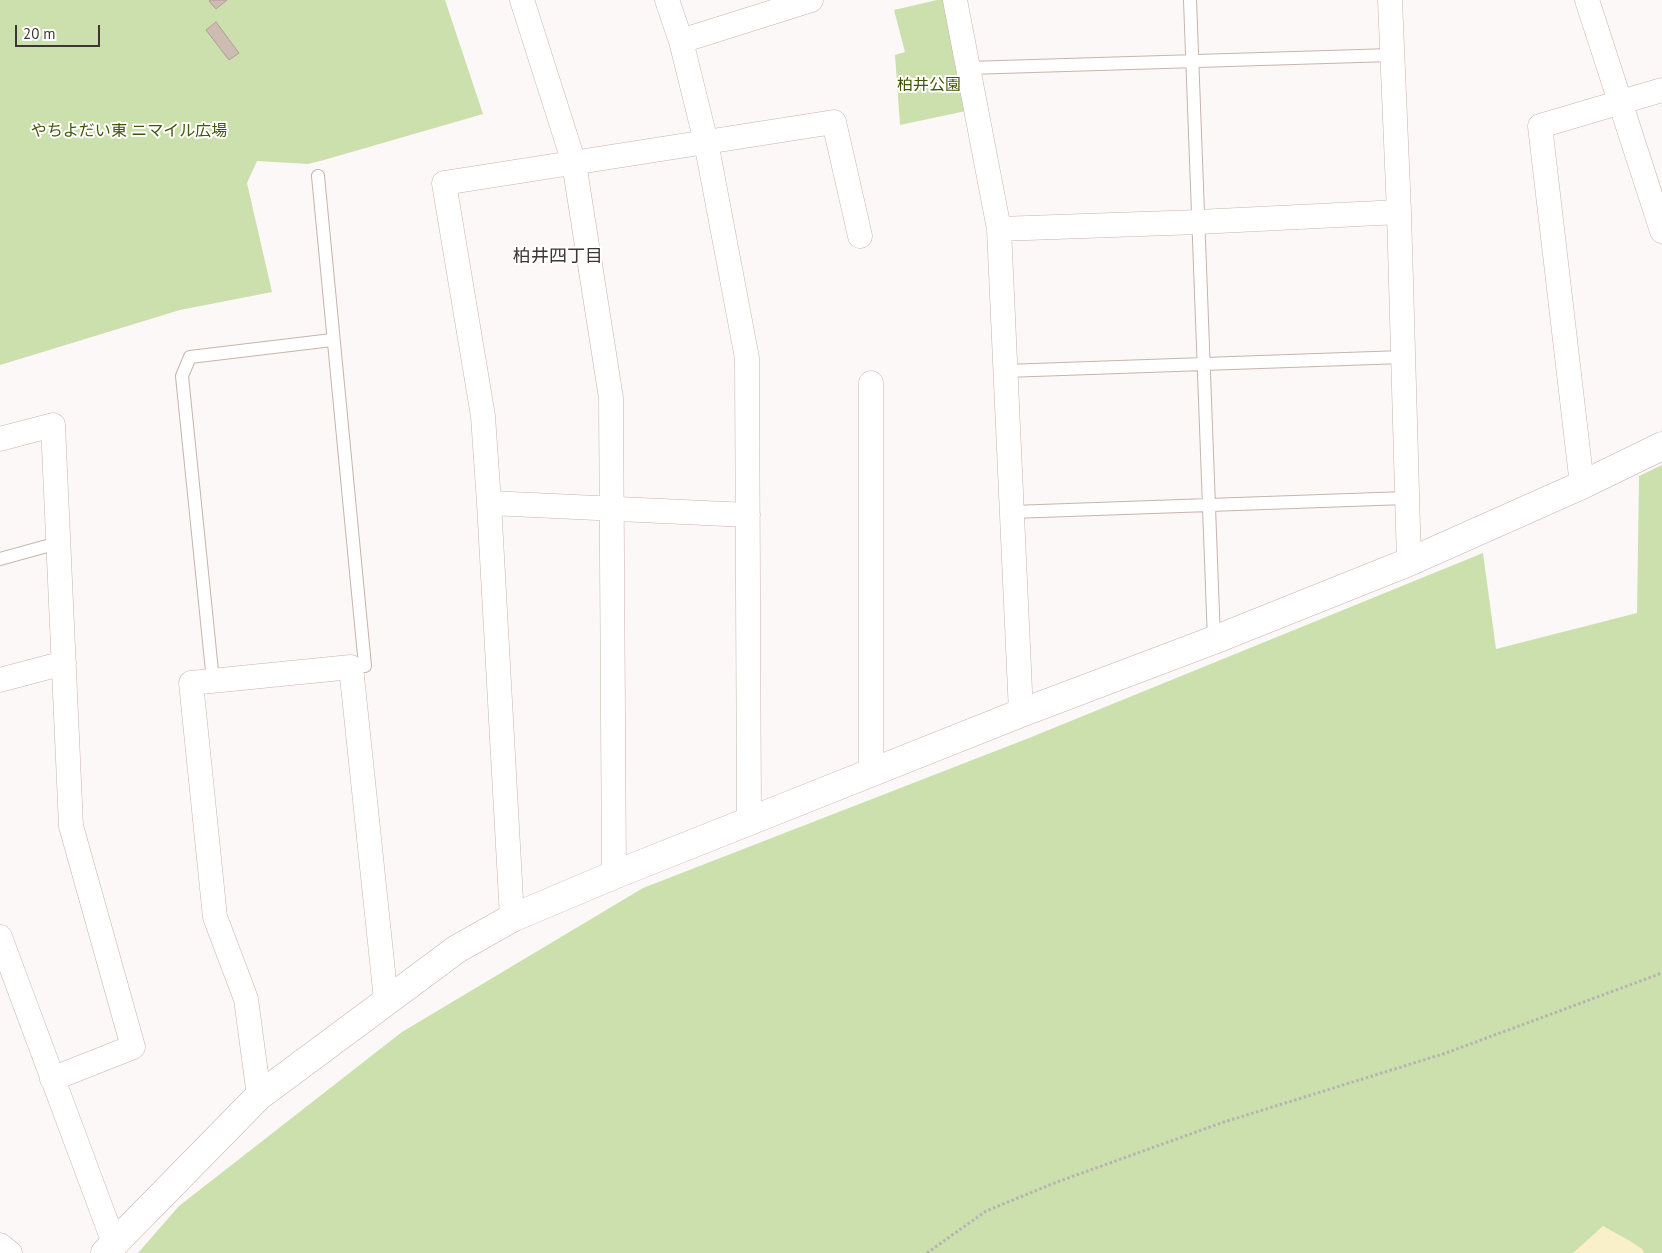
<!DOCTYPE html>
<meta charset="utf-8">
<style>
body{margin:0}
#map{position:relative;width:1662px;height:1253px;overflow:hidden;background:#fcf8f7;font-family:"PT Sans",sans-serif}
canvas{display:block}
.scale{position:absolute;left:15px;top:25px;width:85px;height:22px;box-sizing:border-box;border:2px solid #3d3633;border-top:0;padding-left:6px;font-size:15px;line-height:18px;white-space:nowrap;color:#3d3633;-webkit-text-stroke:4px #fff;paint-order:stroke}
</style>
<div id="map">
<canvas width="1662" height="1253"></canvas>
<div class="scale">20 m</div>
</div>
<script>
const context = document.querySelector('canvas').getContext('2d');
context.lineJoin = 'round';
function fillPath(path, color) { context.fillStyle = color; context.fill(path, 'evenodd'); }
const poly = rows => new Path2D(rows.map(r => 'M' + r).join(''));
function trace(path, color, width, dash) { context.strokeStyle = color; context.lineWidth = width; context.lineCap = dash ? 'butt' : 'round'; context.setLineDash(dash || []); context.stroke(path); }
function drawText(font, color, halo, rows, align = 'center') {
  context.font = font + ' "PT Sans","Noto Sans JP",sans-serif'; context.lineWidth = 4; context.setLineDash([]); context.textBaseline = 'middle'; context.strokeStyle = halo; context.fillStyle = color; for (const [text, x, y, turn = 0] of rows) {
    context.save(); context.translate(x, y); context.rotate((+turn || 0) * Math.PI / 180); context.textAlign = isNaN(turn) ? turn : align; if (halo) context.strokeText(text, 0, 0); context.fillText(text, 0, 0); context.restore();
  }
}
const green = poly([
 [0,0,445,0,483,114,324,160,308,164,257,161,247,183,272,292,180,310,0,365],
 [937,0,945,0,966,111,900,125,895,55,905,52,894,10],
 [1662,465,1662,1253,138,1253,179,1206,402,1032,643,888,1029,738,1483,553,1496,649,1637,613,1639,476]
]);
const sand = poly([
 [1603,1226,1630,1241,1642,1249,1644,1253,1573,1253]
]);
const building = poly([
 [211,0,227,0,216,9,209,1,211,0],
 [216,22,239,53,229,60,206,30,216,22]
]);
const path = poly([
 [927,1253,986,1211,1057,1182,1221,1123,1446,1053,1662,973]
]);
const service = poly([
 [1190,0,1214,640],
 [968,68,1392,55],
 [318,176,365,666,351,667],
 [1006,371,1402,357],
 [1012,512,1406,498],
 [0,559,58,543],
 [213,681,182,376,190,357,332,340]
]);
const minor = poly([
 [522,0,574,163,611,398,614,875],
 [667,0,681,41,706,142,747,358,749,821],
 [955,0,999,229,1021,713],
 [1390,0,1399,212,1409,562],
 [1587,0,1662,231],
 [681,41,811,0],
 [999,229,1198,222,1399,212],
 [0,439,53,425,71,826,133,1047,52,1079],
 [1582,485,1540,126,1662,90],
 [489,503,748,515],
 [0,680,64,663],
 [871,772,871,383],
 [512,918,489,503,483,416,444,183,834,122,860,236],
 [0,937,114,1243],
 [259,1096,246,999,215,917,191,683,351,667,386,1000],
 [0,1245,10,1253]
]);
const tertiary = poly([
 [105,1253,259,1096,457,949,512,918,614,875,1021,713,1214,640,1409,562,1582,485,1662,446]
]);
const parkNames = [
 ["柏井公園",929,85],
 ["やちよだい東 ニマイル広場",129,131]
];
const neighbourhoodNames = [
 ["柏井四丁目",558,257]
];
fillPath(green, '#cbe0ad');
fillPath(sand, '#f9f0ca');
fillPath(building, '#cebbb4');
trace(building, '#b19e97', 1);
trace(service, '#c7b4ad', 14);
trace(minor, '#c7b4ad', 25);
trace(tertiary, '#c7b4ad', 29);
trace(path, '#b8b3b1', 3, [2.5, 2.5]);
trace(service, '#fff', 12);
trace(minor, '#fff', 24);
trace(tertiary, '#fff', 28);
drawText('16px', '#405706', '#fff', parkNames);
drawText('18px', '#3d3633', '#fff', neighbourhoodNames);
</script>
